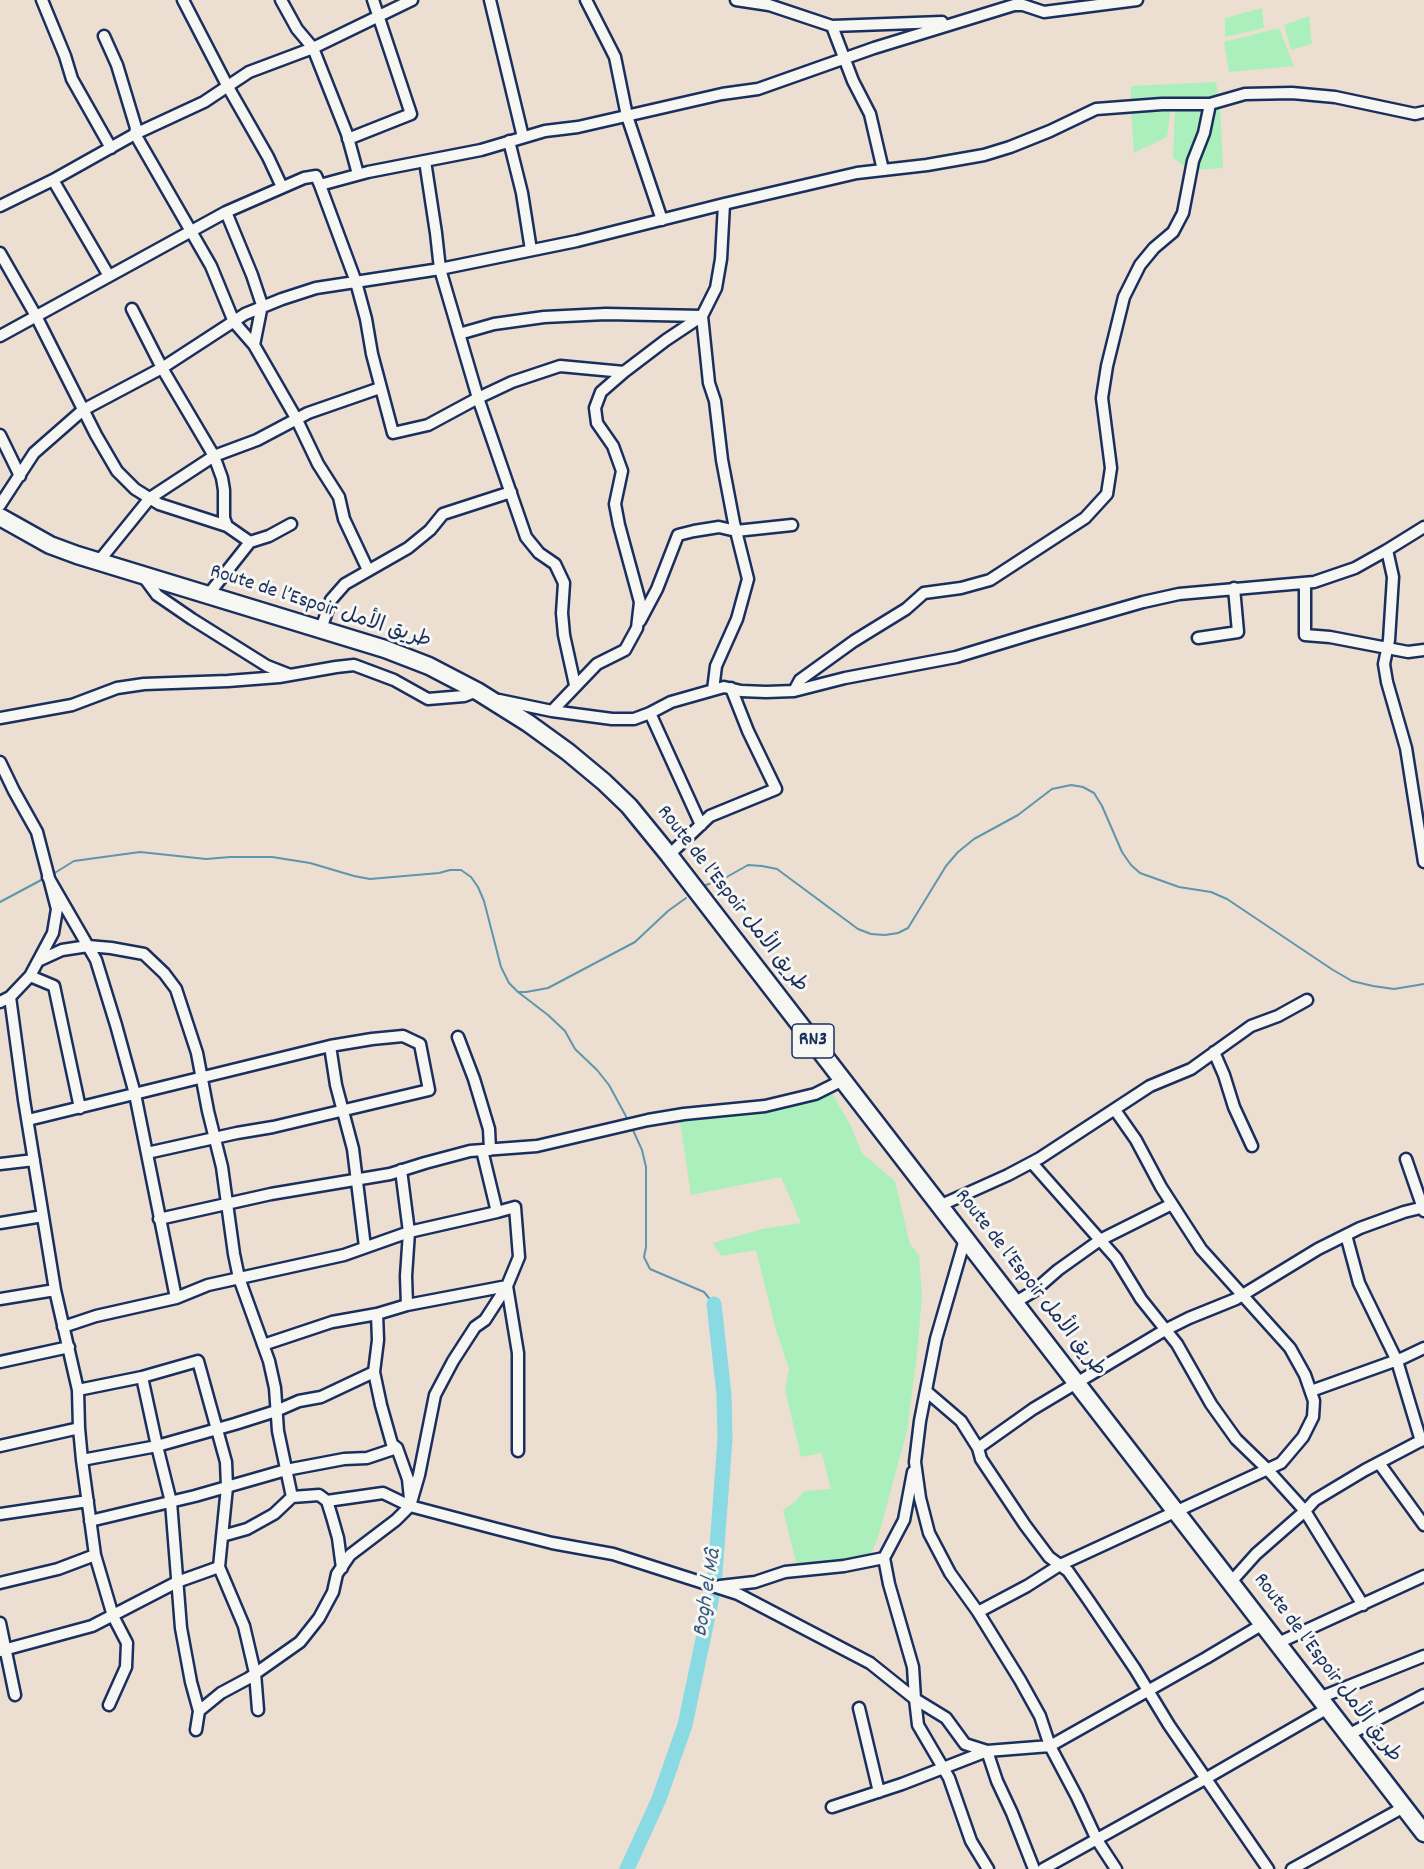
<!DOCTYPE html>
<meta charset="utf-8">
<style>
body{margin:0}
canvas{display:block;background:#edded2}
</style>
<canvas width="1424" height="1869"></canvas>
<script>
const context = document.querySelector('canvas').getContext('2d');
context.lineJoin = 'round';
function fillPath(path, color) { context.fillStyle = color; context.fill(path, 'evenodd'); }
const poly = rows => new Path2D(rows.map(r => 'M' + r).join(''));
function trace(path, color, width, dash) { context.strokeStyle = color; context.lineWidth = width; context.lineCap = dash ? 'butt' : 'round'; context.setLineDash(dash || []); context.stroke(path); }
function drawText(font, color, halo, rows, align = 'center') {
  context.font = font + ' Dekko,"Playpen Sans Arabic",sans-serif'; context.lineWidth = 6; context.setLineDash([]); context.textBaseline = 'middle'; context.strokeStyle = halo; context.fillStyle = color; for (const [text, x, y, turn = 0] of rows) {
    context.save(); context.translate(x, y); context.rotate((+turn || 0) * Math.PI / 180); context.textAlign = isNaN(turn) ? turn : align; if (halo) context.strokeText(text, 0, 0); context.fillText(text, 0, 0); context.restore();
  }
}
const green = poly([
 [1262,8,1264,28,1225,37,1225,18],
 [1309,16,1312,44,1291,50,1284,25],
 [1279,28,1294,66,1229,72,1224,42],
 [1216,82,1218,96,1131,100,1131,86],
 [1220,105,1223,168,1196,170,1213,107],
 [1171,106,1167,137,1134,153,1131,109],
 [1175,108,1204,110,1187,168,1173,158],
 [832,1093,851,1126,862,1153,895,1181,910,1244,919,1255,922,1295,917,1355,907,1431,878,1537,871,1554,843,1562,797,1566,783,1510,796,1501,804,1491,831,1489,822,1453,801,1457,785,1390,789,1369,776,1330,756,1250,721,1256,713,1243,762,1229,801,1223,781,1177,691,1195,680,1121,805,1102]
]);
const stream = poly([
 [53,874,74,861,140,852,206,859,230,857,272,857,310,863,354,876,370,879,439,873,450,870,461,870,471,877,478,887,484,901,501,967,509,983,518,992,526,992,548,988,635,942,668,911,686,898],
 [706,885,725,878,748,865,762,866,777,869,858,929,871,934,885,935,898,933,908,928,946,866,958,852,974,839,1018,815,1052,789,1071,785,1083,787,1094,793,1102,806,1122,852,1131,865,1140,873,1179,887,1211,892,1227,899,1333,970,1352,981,1373,986,1394,989,1424,984],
 [0,902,45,878],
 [518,992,548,1015,565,1031,575,1049,597,1070,609,1085,628,1120],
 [632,1128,642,1150,646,1167,646,1247,644,1257,650,1269,704,1292,714,1304]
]);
const river = poly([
 [627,1869,659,1799,685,1725,714,1587,725,1439,724,1395,714,1304]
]);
const minor = poly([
 [42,0,65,56,72,79,111,148],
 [183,0,228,87,268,157,282,187],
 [281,0,297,29,313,48,347,134,358,174],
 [490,0,523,137],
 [586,0,615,57,627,116,662,220],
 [736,0,769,5,832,26,853,81,870,114,883,170],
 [832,26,942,22],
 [104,36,117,65,136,128,135,134,211,266,234,322,254,345,296,418,318,464,339,497,344,519,368,570],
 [348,139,411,114,373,0],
 [509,141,522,193,531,250],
 [425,161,436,233,440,269,478,398,526,537,539,553,555,564,564,583,562,613,564,635,575,685],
 [53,180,109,276],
 [320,185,356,282,366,319,372,354,393,433,428,425,478,398,512,382,560,366,624,372],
 [0,206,53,180,135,134,204,102,249,72,313,48,412,0],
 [226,212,252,275,262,305,254,345],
 [0,253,36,316,96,435,117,471,135,489,159,504,227,526,250,542],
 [132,309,162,368,214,456,222,478,224,490,224,518,227,526],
 [459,334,494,324,544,317,606,314,702,316,709,383,715,401,722,460,734,523,748,579,737,619,716,666,713,690],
 [0,336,226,212,304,178,316,176,320,185,368,172,481,150,545,131,578,127,722,94,758,89,874,48,1014,5,1023,5,1044,12,1137,0],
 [0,435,20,476],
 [0,505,34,453,83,410,162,368,245,314,282,299,316,288,440,269,577,241,724,204,857,173,927,165,984,155,1010,147,1050,131,1096,109,1162,104,1210,104],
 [1387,550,1393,577,1389,640,1384,664,1387,682,1406,748,1424,862],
 [99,561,150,498,214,456,257,440,308,413,380,388],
 [143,576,157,595,192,619,267,666,290,675],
 [1305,583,1305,635,1330,637,1408,652,1424,650],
 [208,595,250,542,269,536,291,524],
 [640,621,657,589,678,535,694,531,719,527,736,531,792,525],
 [321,629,331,600,345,584,408,548,430,530,443,514,511,492],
 [1198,638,1238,632,1234,588],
 [794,691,800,680,854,641,906,609,924,593,961,588,990,580,1085,518,1107,494,1111,468,1102,398,1107,366,1124,297,1140,265,1154,248,1173,232,1183,213,1193,161,1204,133,1210,104,1245,94,1292,93,1335,97,1415,114,1424,112],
 [499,700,552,711,612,719,634,719,650,713,671,702,724,687,741,691,766,692,794,691,845,678,956,657,1035,633,1143,602,1179,594,1314,582,1355,568,1387,550,1424,527],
 [552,711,597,664,625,650,637,628,640,602,619,525,615,504,622,471,613,446,597,423,595,408,601,392,624,372,666,340,702,316,716,288,721,259,724,204],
 [650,713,701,825],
 [0,718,72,705,117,688,144,684,228,681,279,677,336,667,354,665,394,680,428,699,464,696,477,691],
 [0,762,14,791,37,832,57,909,53,933,30,976,10,997,0,1002],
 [669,855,710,816,776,789,748,731,731,688],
 [48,877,96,960,116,1025,135,1094,176,1298],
 [38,961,62,950,88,946,111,948,144,954,164,973,176,989,197,1053,208,1111,222,1167,234,1254,239,1278,269,1361,275,1388,278,1431,292,1497],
 [30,976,54,986,80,1108],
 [10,997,24,1100,55,1290,78,1390,79,1428,82,1460,95,1555,113,1616,127,1643,126,1667,109,1705],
 [458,1037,474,1079,489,1129,490,1150],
 [330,1046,336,1085,353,1149,365,1247],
 [1214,1052,1224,1075,1234,1107,1252,1146],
 [28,1120,330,1046,372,1039,403,1036,420,1044,429,1090,273,1127,237,1133,147,1153],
 [1406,1159,1424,1211],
 [1032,1163,1116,1258,1141,1299,1177,1344,1211,1404,1236,1439,1267,1469,1305,1511,1363,1605],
 [0,1164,34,1160],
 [401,1170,409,1232,406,1276,407,1305],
 [939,1206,1008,1175,1040,1158,1150,1086,1191,1069,1251,1026,1278,1016,1307,1000],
 [159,1219,271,1194,390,1174,425,1163,470,1151,537,1146,648,1120,684,1114,765,1106,815,1094,843,1080],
 [0,1223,43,1216],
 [1346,1235,1359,1283,1397,1361,1421,1441],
 [965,1239,936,1339,920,1421,915,1462,920,1498,929,1533,950,1573,978,1612,1020,1680,1040,1716,1050,1746,1077,1797,1097,1840,1116,1869],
 [0,1299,55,1290],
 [1014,1303,1034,1291,1058,1270,1100,1240,1172,1204],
 [377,1314,378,1340,374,1372,381,1405,392,1444,397,1448,408,1479,410,1499],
 [63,1327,96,1316,176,1298,208,1285,344,1255,409,1232,497,1212],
 [263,1345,332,1322,377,1314,407,1305,507,1286,518,1353,518,1451],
 [0,1362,69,1347],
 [142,1377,157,1446,171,1502,181,1628,191,1682,199,1711],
 [78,1390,142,1377,198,1361,226,1462,227,1487,219,1567,244,1626,255,1673,258,1710],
 [926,1391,961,1421,978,1448,981,1459,1025,1525,1049,1557,1068,1571,1089,1601,1135,1669,1169,1725,1268,1869],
 [1311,1391,1403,1358,1424,1348],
 [0,1446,79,1428],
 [978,1448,1033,1409,1165,1330,1189,1318,1236,1299,1318,1249,1360,1228,1404,1212,1424,1207],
 [82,1460,157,1446,235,1424,276,1411,299,1401,321,1397,374,1372],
 [1379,1463,1424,1525],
 [327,1501,383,1493,410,1506,497,1529,552,1543,613,1554,738,1594,870,1663,915,1699,946,1718,965,1744,987,1751,1050,1746,1206,1658,1263,1624],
 [0,1514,88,1501],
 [90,1521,195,1496,286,1470,344,1459,367,1458,397,1448],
 [222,1536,247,1529,274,1514,292,1497,319,1495,327,1501,332,1517,338,1538,342,1568],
 [884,1558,889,1584,913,1667,915,1699,918,1725,949,1778,971,1841,988,1869],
 [1231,1582,1256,1554,1305,1511,1315,1500,1365,1470,1424,1439],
 [0,1583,58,1569,95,1555],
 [720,1586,755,1582,785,1572,844,1566,884,1558,904,1520,913,1472],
 [978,1612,1027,1586,1060,1565,1281,1463,1303,1437,1313,1417,1314,1401,1305,1375,1290,1348,1201,1249,1161,1187,1136,1140,1115,1110],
 [0,1623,15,1695],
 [1278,1643,1424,1576],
 [0,1651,92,1626,177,1582,219,1567],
 [1319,1698,1424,1656],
 [859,1708,879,1792],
 [196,1730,199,1711,221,1693,249,1678,300,1642,319,1618,333,1592,337,1574,350,1555,396,1520,410,1506,419,1475,435,1395,453,1361,475,1327,485,1320,507,1286,519,1257,515,1207,497,1212,482,1150],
 [1348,1735,1424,1695],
 [832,1807,902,1784,987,1751,997,1781,1012,1813,1034,1869],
 [1043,1869,1205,1779,1328,1708],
 [1292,1869,1404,1807]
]);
const trunk = poly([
 [0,517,50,545,77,555,385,649,429,666,477,691,528,723,568,752,604,782,629,806,669,855,1424,1833]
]);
const shields = [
 [813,1041,42]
];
const shieldNames = [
 ["RN3",813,1041]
];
const streetNames = [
 ["Route de l’Espoir طريق الأمل",320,608,18],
 ["Route de l’Espoir طريق الأمل",731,900,52],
 ["Route de l’Espoir طريق الأمل",1029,1284,52],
 ["Route de l’Espoir طريق الأمل",1326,1669,53]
];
const waterNames = [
 ["Bogh el Mâ",709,1593,-81]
];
fillPath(green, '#abf0bc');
trace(stream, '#5d96ad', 2);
trace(river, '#89dae2', 15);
trace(minor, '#1b2f5e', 15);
trace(trunk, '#1b2f5e', 21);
trace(minor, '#f6f6f2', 10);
trace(trunk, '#f6f6f2', 16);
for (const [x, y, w] of shields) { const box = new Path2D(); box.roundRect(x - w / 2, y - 17, w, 34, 4.5); context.fillStyle = '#f6f6f2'; context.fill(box); trace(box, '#1b2f5e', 1.5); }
drawText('bold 20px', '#1b2f5e', null, shieldNames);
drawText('21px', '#1b2f5e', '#f6f6f2', streetNames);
drawText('italic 22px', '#365a7f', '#f6f6f2', waterNames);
</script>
